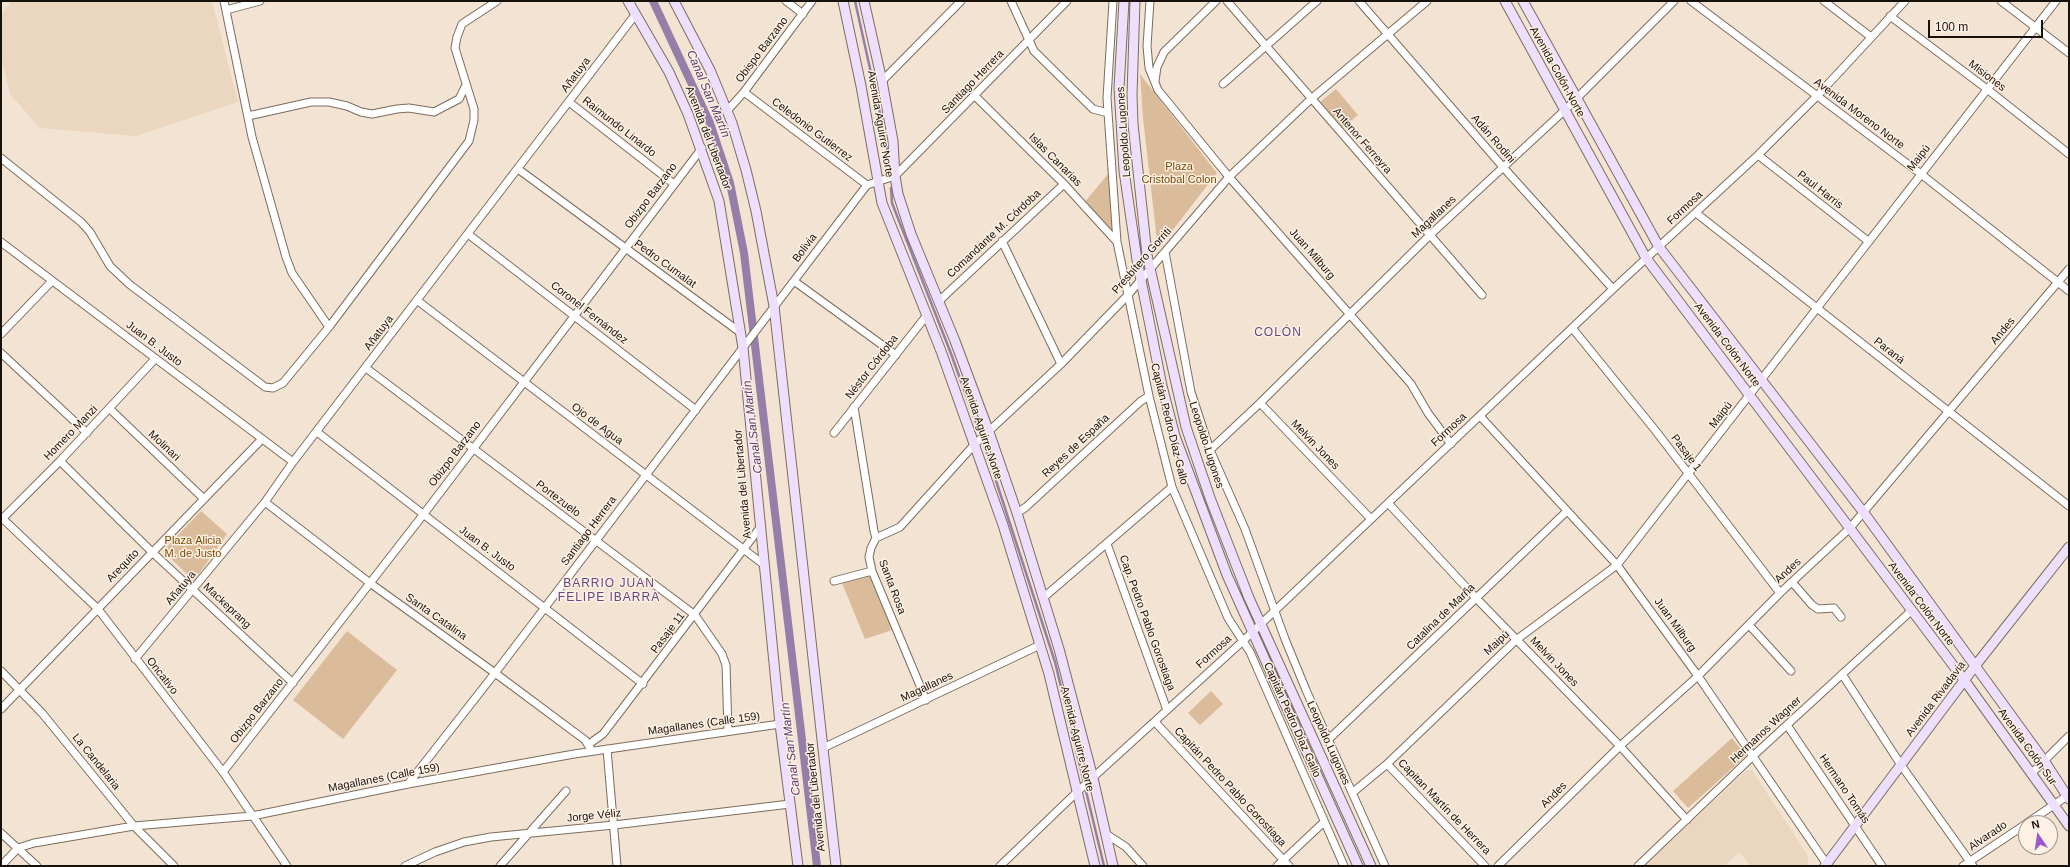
<!DOCTYPE html>
<meta charset="utf-8">
<style>
body{margin:0}
#map{position:relative;width:2070px;height:867px;overflow:hidden;background:#f3e3d2;font-family:Arial,sans-serif}
canvas{display:block}
.frame{position:absolute;inset:0;border:2px solid #17110c;pointer-events:none}
.north{position:absolute;left:2018px;top:815px;width:40px;height:40px;box-sizing:border-box;background:#fef1e3;border:1px solid #a2978d;border-radius:50%;rotate:347deg;font-size:11px;font-weight:700;line-height:16px;text-align:center;color:#17110c}
.north::after{content:'';display:block;margin:auto;width:14px;height:18px;background:#9b59ce;clip-path:polygon(50% 0,100% 100%,50% 72%,0 100%)}
.scale{position:absolute;left:1928px;top:20px;width:115px;height:18px;box-sizing:border-box;border:2px solid #17110c;border-top:0;padding-left:5px;font-size:12px;line-height:14px;white-space:nowrap;color:#17110c;-webkit-text-stroke:3px #fef1e3;paint-order:stroke}
</style>
<div id="map">
<canvas width="2070" height="867"></canvas>
<div class="frame"></div>
<div class="north">N</div>
<div class="scale">100 m</div>
</div>
<script>
const context = document.querySelector('canvas').getContext('2d');
context.lineJoin = 'round';
function fillPath(path, color) { context.fillStyle = color; context.fill(path, 'evenodd'); }
const poly = rows => new Path2D(rows.map(r => 'M' + r).join(''));
function trace(path, color, width, dash) { context.strokeStyle = color; context.lineWidth = width; context.lineCap = dash ? 'butt' : 'round'; context.setLineDash(dash || []); context.stroke(path); }
function drawText(font, color, halo, rows, align = 'center') {
  context.font = font + ' Arial,sans-serif'; context.lineWidth = 3; context.setLineDash([]); context.textBaseline = 'middle'; context.strokeStyle = halo; context.fillStyle = color; for (const [text, x, y, turn = 0] of rows) {
    context.save(); context.translate(x, y); context.rotate((+turn || 0) * Math.PI / 180); context.textAlign = isNaN(turn) ? turn : align; if (halo) context.strokeText(text, 0, 0); context.fillText(text, 0, 0); context.restore();
  }
}
const built = poly([
 [12,1,212,1,238,102,136,136,40,128,10,94,1,57,1,15],
 [1747,770,1752,770,1808,856,1808,866,1750,866,1740,852,1724,866,1644,866]
]);
const green = poly([
 [1140,74,1217,173,1158,249,1143,118],
 [1336,89,1358,115,1342,128,1320,102],
 [1108,174,1113,232,1084,203],
 [201,511,227,534,194,581,163,551],
 [870,575,892,630,865,639,842,583],
 [347,631,397,670,343,739,293,700],
 [1211,691,1223,704,1200,725,1188,713],
 [1732,738,1746,756,1688,808,1673,791]
]);
const stream = poly([
 [855,1,887,145,889,175],
 [891,188,892,203,950,351,986,450,1055,662,1104,866]
]);
const canal = poly([
 [653,1,710,123,730,183,744,253,817,866]
]);
const street = poly([
 [224,1,252,137,286,257,292,273,329,327],
 [786,1,803,14],
 [1011,1,1034,51,1093,109,1108,113],
 [1113,1,1107,98,1117,242,1149,396,1172,487,1228,618,1250,652,1344,866],
 [1150,1,1147,46,1149,68,1158,90,1229,177,1411,384,1428,413,1451,444],
 [1227,1,1482,295],
 [1359,1,1503,167,1613,289],
 [1691,1,1921,174,2069,291],
 [1824,1,1871,37],
 [2001,1,2069,53],
 [226,10,260,1],
 [1890,16,1987,89,2069,154],
 [882,81,961,1],
 [1155,81,1157,67,1164,52,1216,1],
 [1223,84,1317,1],
 [744,92,867,185],
 [975,96,1064,184,1117,242],
 [569,102,674,184],
 [727,111,744,92,812,1],
 [248,116,311,102,329,102,347,106,361,112,372,114,397,109,409,108,434,112,459,99,466,85],
 [1758,155,1868,241],
 [1,158,81,222,90,232,110,266,129,284,265,387,273,388,283,383,329,327,469,141,474,120,474,109,455,48,457,37,462,24,497,1],
 [518,169,741,333],
 [1696,213,2069,506],
 [468,234,696,410],
 [1002,241,1061,364],
 [1,242,293,462],
 [1165,252,1191,392,1210,450,1245,529,1285,639,1306,690,1385,866],
 [794,281,896,355],
 [418,301,763,564],
 [939,301,1064,184],
 [1573,329,1655,430,1780,593],
 [1,334,52,281],
 [1,353,87,433],
 [366,368,695,615,722,654,726,665,728,731],
 [1260,403,1371,519],
 [854,407,874,531,876,538,871,548,869,557,872,571,926,700],
 [110,409,204,499],
 [1480,416,1617,565,1698,676,1828,866],
 [317,432,643,684],
 [834,433,927,315],
 [1210,450,1260,403,1430,235,1565,110,1674,1],
 [60,461,152,552,293,683],
 [265,502,370,583,495,673,585,740,592,751],
 [1388,503,1476,598,1620,746,1687,820],
 [1017,513,1026,507,1141,401,1149,396],
 [1,517,98,609,223,772,287,866],
 [1,520,60,461,155,359],
 [876,538,900,527,974,445,1061,364,1128,295,1229,177,1311,99,1427,1],
 [1107,544,1167,710],
 [834,581,872,571],
 [1792,582,1812,605,1818,609,1834,608,1841,617],
 [1043,598,1172,487],
 [1750,626,1791,671],
 [135,659,265,502,293,462,635,15],
 [1,671,42,713,134,826,174,866],
 [1842,674,1901,765,1973,866],
 [1,709,262,439],
 [1155,722,1289,866],
 [1787,725,1882,866],
 [1329,739,1567,511],
 [589,744,603,734,759,529],
 [823,748,1040,645],
 [607,749,617,866],
 [1387,764,1485,866],
 [223,772,423,515,702,148],
 [2031,774,2069,736],
 [408,784,495,673,867,185,895,176,1067,1],
 [1352,793,1387,764,1516,640,1617,565,2056,1],
 [2027,823,2067,796],
 [1,833,37,866],
 [1106,834,1126,847,1143,866],
 [1,866,18,848,34,843,134,826,252,816,408,784,574,754,780,724],
 [405,866,435,852,464,842,491,837,614,825,790,804],
 [500,866,566,791],
 [1000,866,1077,792,1243,641,1613,289,1758,155,1817,96,1905,1],
 [1277,866,1324,822],
 [1498,866,1620,746,1698,676,1780,593,1850,528,2069,269],
 [1638,866,1753,756,1911,611],
 [1963,866,2026,824]
]);
const secondary = poly([
 [628,1,669,72,688,114,719,201,743,348,780,724,798,866],
 [674,1,710,70,732,123,746,170,756,211,774,306,836,866],
 [843,1,861,86,882,203,941,351,1003,525,1049,674,1095,866],
 [864,1,882,81,893,141,895,176,898,194,911,234,955,341,989,432,1017,513,1059,649,1093,778,1113,866],
 [1124,1,1119,88,1124,171,1137,260,1162,386,1175,436,1227,575,1358,866],
 [1135,1,1132,95,1133,124,1147,255,1186,427,1210,498,1249,598,1371,866],
 [1505,1,1646,258,1965,681,2069,826],
 [1523,1,1659,247,1864,513,2045,762,2069,799],
 [1825,866,1975,666,2069,547]
]);
const streetNames = [
 ["Obispo Barzano",762,50,-53],
 ["Avenida Colón Norte",1557,72,61],
 ["Añatuya",576,75,-53],
 ["Misiones",1987,76,37],
 ["Santiago Herrera",973,82,-46],
 ["Avenida Moreno Norte",1859,114,37],
 ["Avenida Aguirre Norte",880,124,80],
 ["Raimundo Linardo",619,127,38],
 ["Celedonio Gutierrez",812,130,37],
 ["Leopoldo Lugones",1124,132,-94],
 ["Avenida del Libertador",708,138,69],
 ["Adán Rodini",1493,139,49],
 ["Antenor Ferreyra",1362,141,49],
 ["Maipú",1919,158,-52],
 ["Islas Canarias",1055,160,45],
 ["Paul Harris",1820,190,38],
 ["Obizpo Barzano",651,196,-53],
 ["Formosa",1685,208,-43],
 ["Magallanes",1434,217,-43],
 ["Comandante M. Córdoba",994,234,-43],
 ["Bolivia",805,248,-53],
 ["Juan Milburg",1312,254,49],
 ["Presbítero Gorriti",1142,261,-49],
 ["Pedro Cumalat",665,264,36],
 ["Coronel Fernández",589,313,38],
 ["Andes",2003,331,-50],
 ["Añatuya",379,333,-53],
 ["Juan B. Justo",154,344,37],
 ["Avenida Colón Norte",1727,345,53],
 ["Paraná",1889,351,38],
 ["Néstor Córdoba",872,367,-52],
 ["Maipú",1721,415,-52],
 ["Ojo de Agua",597,424,37],
 ["Capitán Pedro Díaz Gallo",1169,424,76],
 ["Avenida Aguirre Norte",981,428,71],
 ["Formosa",1449,430,-43],
 ["Homero Manzi",71,433,-46],
 ["Leopoldo Lugones",1206,445,72],
 ["Melvin Jones",1315,445,46],
 ["Molinari",164,446,43],
 ["Reyes de España",1076,446,-43],
 ["Pasaje 1",1686,453,53],
 ["Obizpo Barzano",455,454,-53],
 ["Avenida del Libertador",743,484,-95],
 ["Portezuelo",558,499,37],
 ["Santiago Herrera",589,531,-53],
 ["Juan B. Justo",487,549,37],
 ["Arequito",123,566,-46],
 ["Andes",1788,571,-43],
 ["Santa Rosa",892,587,69],
 ["Añatuya",181,588,-50],
 ["Avenida Colón Norte",1921,604,53],
 ["Mackeprang",227,606,43],
 ["Santa Catalina",436,617,35],
 ["Catalina de Marña",1441,617,-44],
 ["Cap. Pedro Pablo Gorostiaga",1147,623,70],
 ["Juan Milburg",1675,625,54],
 ["Pasaje 11",668,633,-53],
 ["Maipú",1497,643,-43],
 ["Formosa",1214,652,-42],
 ["Melvin Jones",1554,662,46],
 ["Oncativo",162,676,52],
 ["Magallanes",927,687,-25],
 ["Avenida Rivadavia",1936,699,-53],
 ["Obizpo Barzano",257,711,-52],
 ["Capitán Pedro Díaz Gallo",1292,720,66],
 ["Magallanes (Calle 159)",704,724,-8],
 ["Hermanos Wagner",1766,730,-43],
 ["Avenida Aguirre Norte",1077,739,76],
 ["Leopoldo Lugones",1328,743,66],
 ["Avenida Colón Sur",2027,747,54],
 ["La Candelaria",96,762,51],
 ["Magallanes (Calle 159)",384,778,-11],
 ["Capitán Pedro Pablo Gorostiaga",1230,787,47],
 ["Hermano Tomás",1844,789,56],
 ["Andes",1554,795,-45],
 ["Avenida del Libertador",816,797,-96],
 ["Capitan Martín de Herrera",1444,807,46],
 ["Jorge Véliz",594,816,-6],
 ["Alvarado",1988,836,-34]
];
const parkNames = [
 ["Plaza",1179,167],
 ["Cristobal Colon",1179,180],
 ["Plaza Alicia",193,541],
 ["M. de Justo",193,554]
];
const waterNames = [
 ["Canal San Martín",708,94,67],
 ["Canal San Martín",753,427,-97],
 ["Canal San Martín",791,749,-97]
];
const neighbourhoodNames = [
 ["COLÓN",1278,333],
 ["BARRIO JUAN",609,584],
 ["FELIPE IBARRA",609,598]
];
fillPath(built, '#ebd6bf');
fillPath(green, '#dabc9b');
trace(stream, '#957fa9', 2.5);
trace(canal, '#957fa9', 8);
trace(street, '#7b6d5e', 9);
trace(secondary, '#7b6d5e', 11);
trace(street, '#fff', 7);
trace(secondary, '#efdffe', 9);
drawText('11px', '#17110c', '#fef1e3', streetNames);
drawText('11px', '#774b04', '#fef1e3', parkNames);
drawText('italic 12px', '#593b73', '#fef1e3', waterNames);
context.letterSpacing = '1px';
drawText('12px', '#664681', '#fef1e3', neighbourhoodNames);
context.letterSpacing = '0px';
</script>
